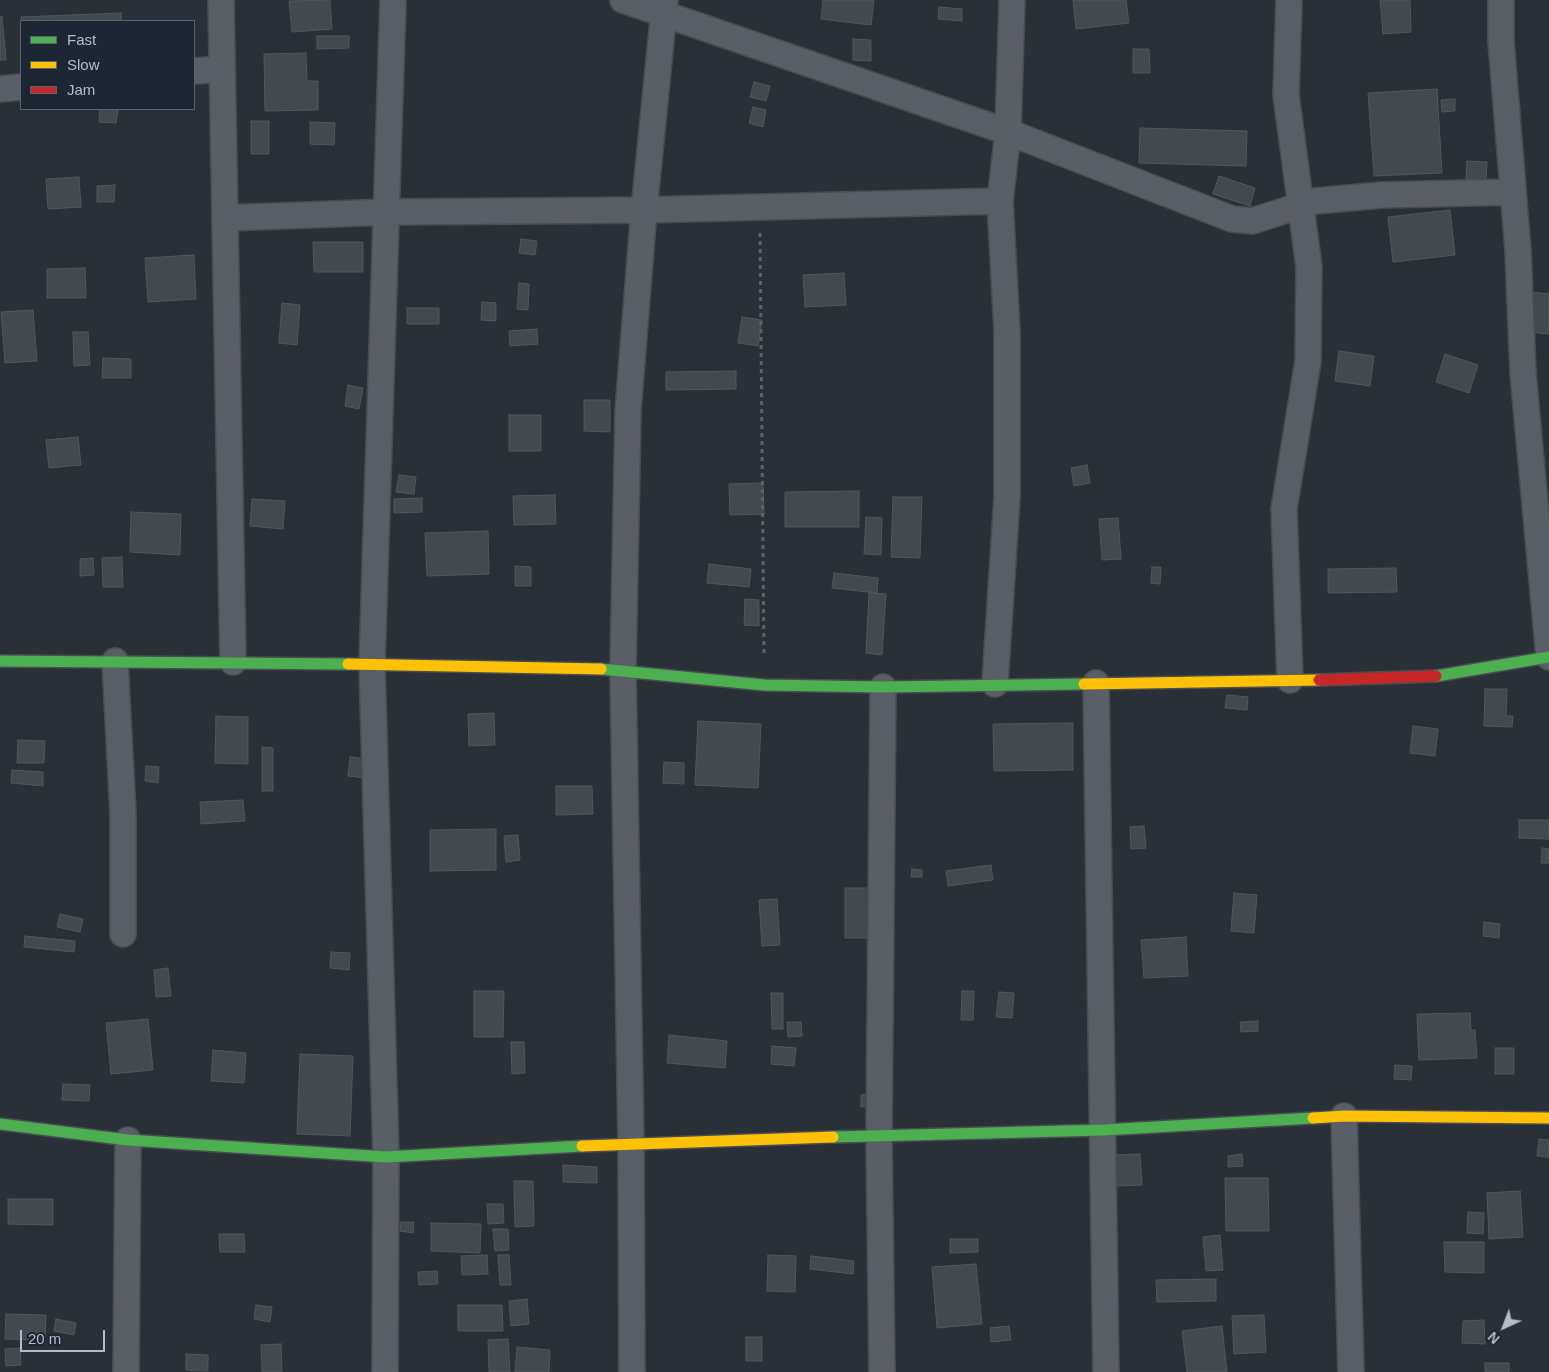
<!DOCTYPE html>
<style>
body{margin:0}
#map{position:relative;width:1549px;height:1372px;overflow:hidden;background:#2a3038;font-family:Helvetica,sans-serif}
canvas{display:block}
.legend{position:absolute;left:20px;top:20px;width:175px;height:90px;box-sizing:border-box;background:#1d2633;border:1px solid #59626f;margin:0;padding:6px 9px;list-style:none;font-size:15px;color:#b4bcc9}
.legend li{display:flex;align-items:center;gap:10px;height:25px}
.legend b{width:25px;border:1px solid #59626f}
.north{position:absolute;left:1479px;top:1302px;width:50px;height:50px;-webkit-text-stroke:4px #1d2633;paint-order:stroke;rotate:223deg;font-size:14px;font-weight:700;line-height:20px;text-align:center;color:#b4bcc9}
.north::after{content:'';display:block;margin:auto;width:18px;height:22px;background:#b4bcc9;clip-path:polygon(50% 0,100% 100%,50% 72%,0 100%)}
.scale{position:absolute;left:20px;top:1330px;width:85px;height:22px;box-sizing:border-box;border:2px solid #b4bcc9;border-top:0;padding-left:6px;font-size:15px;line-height:18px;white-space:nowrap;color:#b4bcc9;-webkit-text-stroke:4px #1d2633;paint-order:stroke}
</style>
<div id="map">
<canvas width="1549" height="1372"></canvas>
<ul class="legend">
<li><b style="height:6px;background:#4caf50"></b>Fast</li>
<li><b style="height:6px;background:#ffc107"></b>Slow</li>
<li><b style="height:6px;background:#c62828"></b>Jam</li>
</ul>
<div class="north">N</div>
<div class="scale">20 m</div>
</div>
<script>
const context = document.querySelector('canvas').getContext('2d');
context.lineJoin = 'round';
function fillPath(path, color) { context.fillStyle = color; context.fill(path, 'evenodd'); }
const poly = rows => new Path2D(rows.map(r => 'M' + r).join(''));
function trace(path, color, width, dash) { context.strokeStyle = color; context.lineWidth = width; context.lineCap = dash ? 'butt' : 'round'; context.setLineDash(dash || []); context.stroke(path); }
const building = poly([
 [330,0,332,29,292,32,289,1,330,0],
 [823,0,874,0,871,25,821,19,823,0],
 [1073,0,1126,0,1129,23,1076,29,1073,0],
 [1380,0,1410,0,1411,32,1383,34,1380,0],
 [939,7,962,9,962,21,938,19,939,7],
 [121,13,121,21,22,21,21,17,121,13],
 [2,16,6,60,0,60,0,17,2,16],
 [317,36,349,36,349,48,317,49,317,36],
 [853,39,871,40,871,61,853,60,853,39],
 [1133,49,1149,49,1150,73,1133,73,1133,49],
 [306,53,307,81,318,81,318,110,265,111,264,54,306,53],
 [754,82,770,86,766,101,750,97,754,82],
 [1437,89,1442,173,1374,176,1368,93,1437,89],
 [1455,99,1455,111,1442,112,1441,100,1455,99],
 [753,107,766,110,763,127,749,123,753,107],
 [100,109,118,109,116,123,99,122,100,109],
 [251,121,269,121,269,154,251,154,251,121],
 [310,122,335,123,334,145,310,144,310,122],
 [1140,128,1247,131,1246,166,1139,163,1140,128],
 [1467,161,1487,162,1486,181,1466,180,1467,161],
 [1219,176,1255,188,1250,206,1213,194,1219,176],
 [79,177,81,207,48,209,46,179,79,177],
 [115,185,114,202,97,202,97,186,115,185],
 [1450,210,1455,255,1393,262,1388,217,1450,210],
 [521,239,537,241,535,255,519,253,521,239],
 [313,242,363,242,363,272,314,272,313,242],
 [194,255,196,299,148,302,145,258,194,255],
 [85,268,86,298,47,298,47,269,85,268],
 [844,273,846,305,805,307,803,275,844,273],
 [519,283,529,284,528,310,517,309,519,283],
 [1531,292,1549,294,1549,334,1528,332,1531,292],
 [482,302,496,303,496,321,481,320,482,302],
 [282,303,300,305,297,345,279,343,282,303],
 [407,308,439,308,439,324,407,324,407,308],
 [33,310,37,361,5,363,1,312,33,310],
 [742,317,762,320,758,346,738,343,742,317],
 [537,329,538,344,510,346,509,331,537,329],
 [73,332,88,332,90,365,74,366,73,332],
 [1339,351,1374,356,1370,386,1335,381,1339,351],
 [1445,354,1478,365,1469,393,1436,382,1445,354],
 [103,358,131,359,131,378,102,378,103,358],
 [736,371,736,389,666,390,666,372,736,371],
 [348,385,363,388,359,409,345,406,348,385],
 [584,400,610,400,610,432,584,431,584,400],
 [509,415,541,415,541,451,509,451,509,415],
 [78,437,81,465,49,468,46,440,78,437],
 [1087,465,1090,483,1074,486,1071,468,1087,465],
 [399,475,416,477,414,494,396,492,399,475],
 [763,483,764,514,730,515,729,484,763,483],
 [859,491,859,527,785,527,785,492,859,491],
 [555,495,556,524,514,525,513,496,555,495],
 [893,497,922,497,920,558,891,557,893,497],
 [422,498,422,512,394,513,394,499,422,498],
 [252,499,285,501,283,529,250,526,252,499],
 [131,512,181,514,180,555,130,552,131,512],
 [866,517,882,518,881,555,864,554,866,517],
 [1118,518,1121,559,1102,560,1099,519,1118,518],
 [488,531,489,574,427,576,425,533,488,531],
 [122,557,123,587,103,587,102,558,122,557],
 [93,558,94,575,80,576,80,559,93,558],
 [709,564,751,569,749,587,707,583,709,564],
 [515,566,531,567,531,586,515,586,515,566],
 [1152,567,1161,567,1160,584,1151,583,1152,567],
 [1396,568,1397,592,1328,593,1328,569,1396,568],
 [834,573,878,578,877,593,832,588,834,573],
 [869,593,886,594,882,655,866,653,869,593],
 [745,599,759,600,759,626,744,625,745,599],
 [1485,689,1507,689,1506,716,1513,716,1512,727,1484,726,1485,689],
 [1227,695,1248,697,1247,710,1225,708,1227,695],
 [494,713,495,745,469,746,468,714,494,713],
 [216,716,248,717,248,764,215,763,216,716],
 [698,721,761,724,758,788,695,785,698,721],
 [1073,723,1073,770,994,771,993,724,1073,723],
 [1413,726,1438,729,1435,756,1410,753,1413,726],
 [18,740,45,741,44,763,17,763,18,740],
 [262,747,273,748,273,791,262,791,262,747],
 [350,757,368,759,366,778,348,776,350,757],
 [664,762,684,763,684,784,663,783,664,762],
 [146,766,159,767,158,783,145,781,146,766],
 [12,770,43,772,43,786,11,783,12,770],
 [556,786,592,786,593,814,556,815,556,786],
 [243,800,245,821,201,824,200,802,243,800],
 [1519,820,1549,820,1549,839,1519,838,1519,820],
 [1144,826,1146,848,1131,849,1130,827,1144,826],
 [496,829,496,870,430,871,430,830,496,829],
 [518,835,520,860,506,862,504,836,518,835],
 [1542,848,1549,849,1549,863,1541,863,1542,848],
 [991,865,993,880,948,886,946,871,991,865],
 [912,869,922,870,922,877,911,877,912,869],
 [845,888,871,888,871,938,845,938,845,888],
 [1234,893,1257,895,1254,933,1231,931,1234,893],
 [777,899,780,945,762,946,759,900,777,899],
 [60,914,83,919,80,932,57,927,60,914],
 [1484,922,1500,924,1499,938,1483,936,1484,922],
 [25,936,75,941,74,952,24,947,25,936],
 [1186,937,1188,976,1144,978,1141,940,1186,937],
 [331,952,350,953,349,970,330,968,331,952],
 [168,968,171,996,156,997,154,970,168,968],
 [474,991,504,991,503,1037,474,1037,474,991],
 [962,991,974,991,973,1020,961,1020,962,991],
 [999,992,1014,993,1012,1018,996,1017,999,992],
 [771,993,783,993,783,1029,772,1029,771,993],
 [1470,1013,1471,1030,1475,1030,1477,1058,1419,1060,1417,1014,1470,1013],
 [148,1019,153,1070,111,1074,106,1023,148,1019],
 [1258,1021,1258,1031,1241,1032,1240,1022,1258,1021],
 [787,1022,801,1022,802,1036,788,1037,787,1022],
 [669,1035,727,1041,725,1068,667,1063,669,1035],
 [511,1042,524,1042,525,1073,512,1074,511,1042],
 [772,1046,796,1048,794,1066,771,1064,772,1046],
 [1495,1048,1514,1048,1514,1074,1495,1074,1495,1048],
 [213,1050,246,1053,244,1083,211,1081,213,1050],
 [300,1054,353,1056,350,1136,297,1134,300,1054],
 [1395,1065,1412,1066,1411,1080,1394,1079,1395,1065],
 [63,1084,90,1085,89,1101,62,1100,63,1084],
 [870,1094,871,1106,861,1107,861,1095,870,1094],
 [1539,1139,1549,1140,1549,1157,1537,1156,1539,1139],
 [1140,1154,1142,1185,1117,1186,1115,1155,1140,1154],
 [1242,1154,1243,1166,1228,1167,1228,1156,1242,1154],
 [563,1165,597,1167,597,1183,563,1182,563,1165],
 [1225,1178,1268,1178,1269,1231,1226,1231,1225,1178],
 [514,1181,533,1181,534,1226,515,1227,514,1181],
 [1520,1191,1523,1237,1489,1239,1487,1193,1520,1191],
 [8,1199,53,1199,53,1225,8,1224,8,1199],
 [487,1204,503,1204,504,1223,488,1224,487,1204],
 [1468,1212,1484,1213,1483,1234,1467,1233,1468,1212],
 [401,1222,414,1222,413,1233,400,1231,401,1222],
 [431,1223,481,1224,480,1253,431,1251,431,1223],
 [493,1229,508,1229,509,1250,495,1251,493,1229],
 [219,1234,244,1234,245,1252,220,1252,219,1234],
 [1220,1235,1223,1270,1206,1271,1203,1237,1220,1235],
 [950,1239,978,1239,978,1252,950,1253,950,1239],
 [1444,1242,1484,1242,1484,1273,1445,1272,1444,1242],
 [487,1255,488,1274,462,1275,461,1256,487,1255],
 [498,1255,509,1255,511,1285,500,1285,498,1255],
 [768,1255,796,1256,795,1292,767,1291,768,1255],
 [811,1256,854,1261,853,1274,810,1269,811,1256],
 [976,1264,982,1324,937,1328,932,1267,976,1264],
 [437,1271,438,1284,419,1285,418,1272,437,1271],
 [1216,1279,1216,1301,1157,1302,1156,1280,1216,1279],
 [527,1299,529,1324,511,1326,509,1301,527,1299],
 [256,1305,272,1307,270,1322,254,1319,256,1305],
 [458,1305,502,1305,503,1331,458,1331,458,1305],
 [6,1314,46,1315,45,1340,5,1339,6,1314],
 [1264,1315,1266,1352,1234,1354,1232,1316,1264,1315],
 [56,1319,76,1323,74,1335,54,1331,56,1319],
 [1484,1320,1485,1344,1462,1343,1463,1321,1484,1320],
 [1009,1326,1011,1340,991,1342,990,1328,1009,1326],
 [1222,1326,1227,1372,1187,1372,1182,1331,1222,1326],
 [746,1337,762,1337,762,1361,746,1361,746,1337],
 [508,1339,510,1372,489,1372,488,1340,508,1339],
 [281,1344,282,1372,262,1372,261,1345,281,1344],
 [517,1347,550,1350,549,1372,515,1372,517,1347],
 [20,1348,21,1365,6,1366,5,1349,20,1348],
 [186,1354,208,1355,208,1371,186,1370,186,1354],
 [1485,1363,1509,1363,1509,1372,1485,1372,1485,1363]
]);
const path = poly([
 [760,233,764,656]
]);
const street = poly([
 [221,0,233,662],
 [623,0,1008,132,1232,219,1252,221,1315,201,1382,195,1513,192],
 [1289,0,1286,95,1309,267,1308,361,1284,509,1290,680],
 [1501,0,1501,41,1518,251,1523,373,1549,657],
 [194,71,222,69],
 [0,89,21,87],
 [225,218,388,212,644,210,1000,201],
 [115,661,123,814,123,934],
 [1096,683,1106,1372],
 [995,684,1007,497,1007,331,1000,201,1008,132,1012,0],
 [1344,1116,1351,1372],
 [126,1372,128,1140],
 [385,1372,386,1157,372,664,393,0],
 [632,1372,631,1143,623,670,628,411,644,210,665,0],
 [882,1372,879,1136,883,687]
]);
const fast = poly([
 [0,661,348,664],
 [601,669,764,685,883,687,1084,684],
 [1436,676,1549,657],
 [0,1124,128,1140,386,1157,582,1146],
 [833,1137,1103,1130,1313,1118]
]);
const slow = poly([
 [348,664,601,669],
 [1084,684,1319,680],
 [1313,1118,1344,1116,1549,1118],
 [582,1146,833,1137]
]);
const jam = poly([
 [1319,680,1436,676]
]);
fillPath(building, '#444950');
trace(building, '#52575f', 1);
trace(street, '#484c53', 28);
trace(fast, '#484c53', 14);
trace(slow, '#484c53', 14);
trace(jam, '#484c53', 14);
trace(path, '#5d636a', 3, [4, 4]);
trace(street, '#5a5e66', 25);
trace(fast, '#4caf50', 11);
trace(slow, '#ffc107', 11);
trace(jam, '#c62828', 11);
</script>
